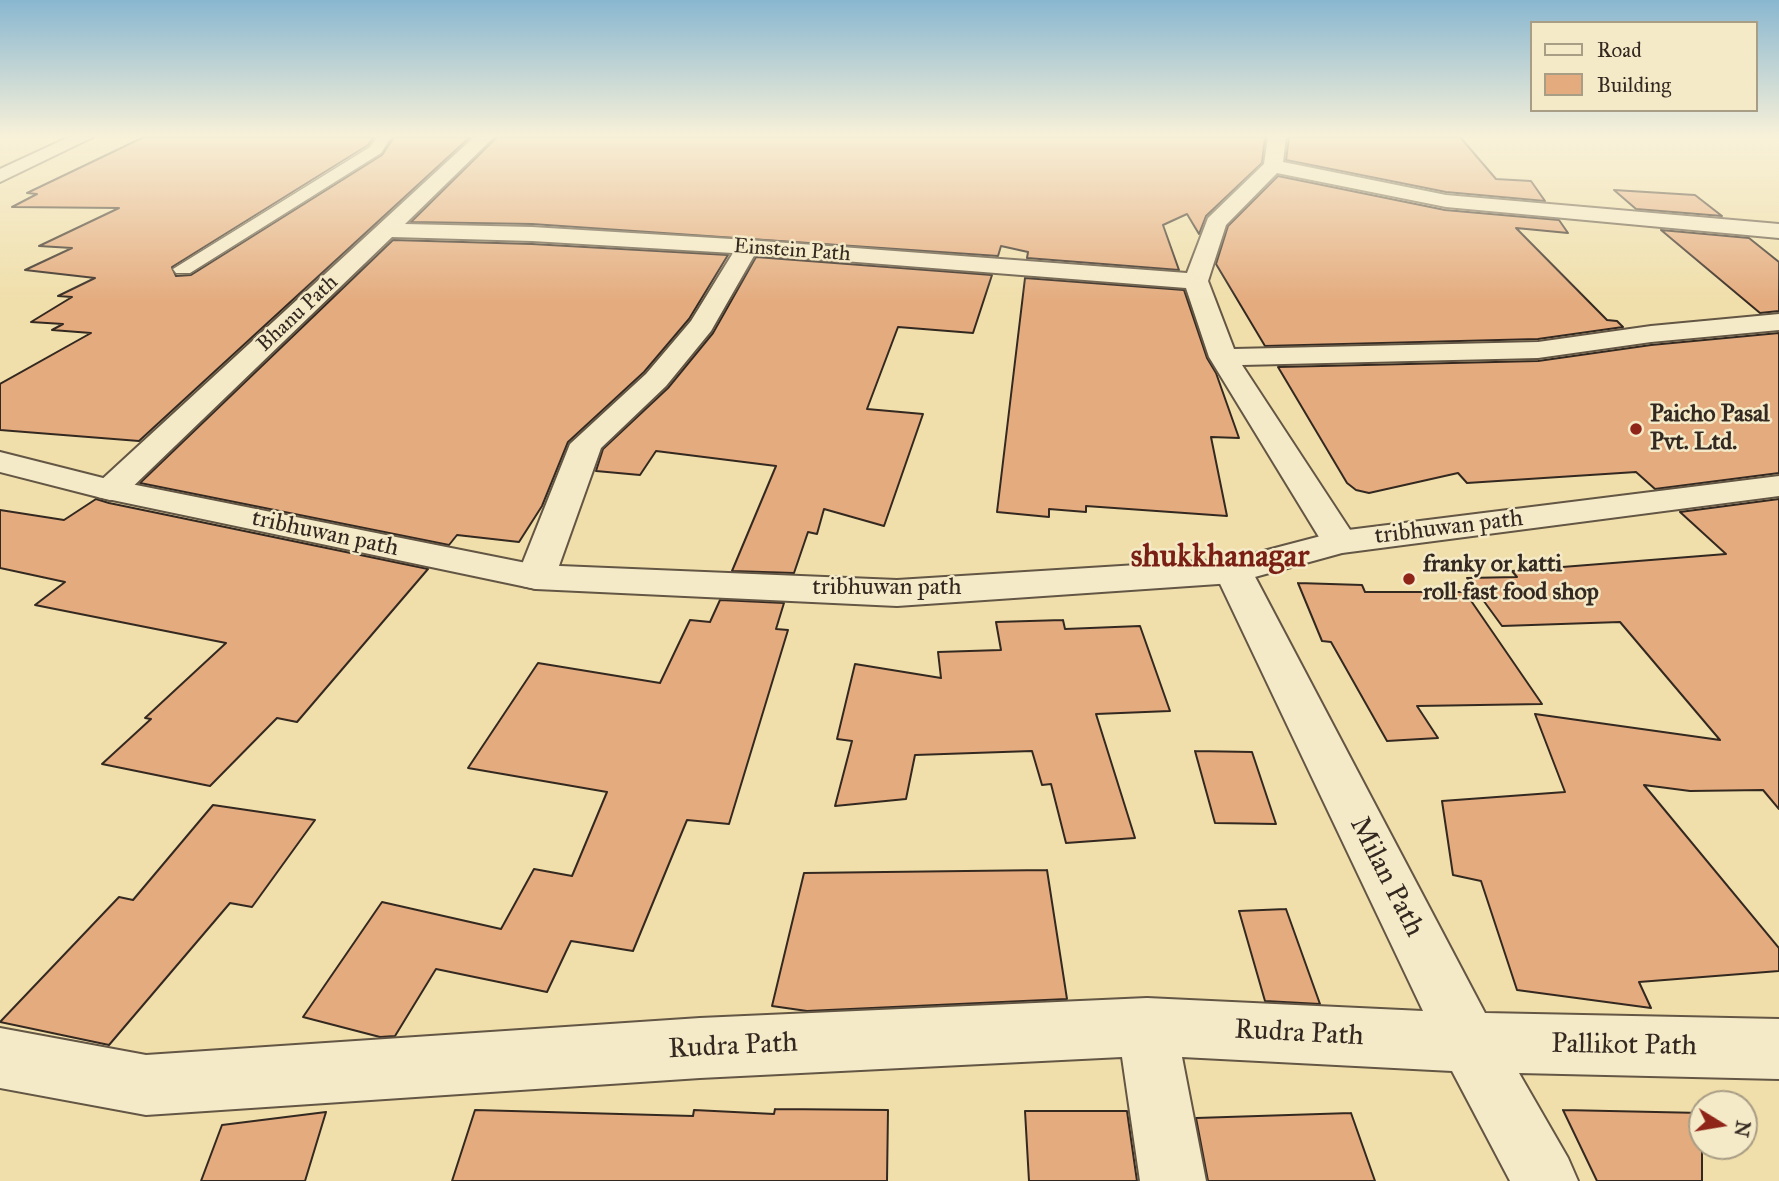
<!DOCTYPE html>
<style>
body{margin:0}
#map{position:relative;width:1779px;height:1181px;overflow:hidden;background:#f0dfab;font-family:"IM FELL Great Primer",serif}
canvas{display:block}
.legend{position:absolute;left:1530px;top:21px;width:228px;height:91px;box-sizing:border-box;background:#f5eac8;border:2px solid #a89d85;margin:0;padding:9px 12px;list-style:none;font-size:21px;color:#342921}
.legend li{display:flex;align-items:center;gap:14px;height:35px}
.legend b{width:35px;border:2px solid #a89d85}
.north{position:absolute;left:1688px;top:1090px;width:70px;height:70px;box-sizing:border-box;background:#f5eac8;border:2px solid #a89d85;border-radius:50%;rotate:101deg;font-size:19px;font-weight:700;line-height:28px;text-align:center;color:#342921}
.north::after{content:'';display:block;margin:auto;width:24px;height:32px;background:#8f2418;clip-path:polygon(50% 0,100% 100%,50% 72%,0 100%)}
</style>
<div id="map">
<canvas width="1779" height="1181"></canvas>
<ul class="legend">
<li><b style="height:9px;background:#f5eac8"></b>Road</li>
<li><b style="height:19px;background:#e4ab7e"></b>Building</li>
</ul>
<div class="north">N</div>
</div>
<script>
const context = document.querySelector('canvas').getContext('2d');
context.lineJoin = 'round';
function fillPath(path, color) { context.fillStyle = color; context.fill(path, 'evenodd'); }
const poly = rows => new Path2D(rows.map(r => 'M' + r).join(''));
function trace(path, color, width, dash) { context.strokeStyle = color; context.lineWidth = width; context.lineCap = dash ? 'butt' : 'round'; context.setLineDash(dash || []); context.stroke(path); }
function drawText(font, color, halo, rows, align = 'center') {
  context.font = font + ' "IM FELL Great Primer",serif'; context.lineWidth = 5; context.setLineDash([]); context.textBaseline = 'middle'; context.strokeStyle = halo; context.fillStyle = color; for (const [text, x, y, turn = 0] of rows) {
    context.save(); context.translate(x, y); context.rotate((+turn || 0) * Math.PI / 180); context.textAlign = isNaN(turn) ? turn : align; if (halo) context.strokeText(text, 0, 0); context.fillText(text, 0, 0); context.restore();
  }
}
const building = poly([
 [144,137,374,137,368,145,172,267,176,276,191,275,382,155,394,137,470,137,139,441,0,430,0,384,91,333,52,330,63,324,31,322,72,297,58,296,95,278,25,270,72,248,39,246,119,208,12,207,37,194,27,193,144,137],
 [497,137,1265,137,1262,163,1206,216,1199,234,1187,214,1163,225,1179,270,1027,258,1028,252,1001,246,998,256,532,224,411,222,497,137],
 [1289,137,1460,137,1496,179,1531,181,1545,201,1446,192,1286,160,1289,137],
 [1278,176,1445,210,1559,220,1568,233,1516,228,1607,320,1617,321,1623,327,1538,339,1265,346,1216,264,1228,226,1278,176],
 [1614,190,1695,195,1722,216,1636,209,1614,190],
 [1661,230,1749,238,1779,262,1779,311,1760,313,1661,230],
 [393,240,532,244,728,255,689,319,644,372,568,442,542,506,519,542,457,535,449,545,140,483,393,240],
 [756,257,992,275,973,333,898,327,867,409,923,414,884,526,824,509,817,534,808,532,794,573,732,571,776,466,656,451,640,475,596,471,603,449,668,388,713,333,756,257],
 [1025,278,1184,290,1207,358,1216,373,1239,438,1211,437,1227,516,1086,506,1086,512,1049,509,1049,517,997,512,1025,278],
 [1779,333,1779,473,1655,489,1636,472,1467,483,1458,473,1369,493,1356,490,1347,483,1278,367,1538,361,1651,345,1779,333],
 [96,499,109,503,428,569,297,722,277,718,210,786,102,764,151,719,145,718,226,643,35,605,65,582,0,568,0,510,64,520,96,499],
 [1779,499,1779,809,1763,790,1690,791,1644,785,1779,948,1779,971,1639,982,1651,1008,1517,990,1481,881,1453,875,1442,801,1565,792,1535,714,1720,740,1620,622,1502,626,1467,578,1517,577,1512,571,1726,554,1680,512,1779,499],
 [1298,583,1362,585,1365,592,1465,592,1542,704,1417,706,1438,738,1387,741,1331,642,1322,641,1298,583],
 [720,600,784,603,776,629,788,630,729,824,687,820,633,951,571,941,547,992,436,969,395,1036,380,1037,303,1017,382,902,501,929,534,869,572,876,607,792,468,768,538,663,660,683,690,620,710,622,720,600],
 [1063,620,1065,629,1140,626,1170,711,1096,714,1135,838,1066,843,1051,784,1042,785,1032,751,915,755,906,799,835,806,852,741,837,739,855,664,941,678,938,652,1001,650,996,622,1063,620],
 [1195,751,1252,752,1276,824,1215,823,1195,751],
 [213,805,315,820,252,907,230,903,109,1045,0,1022,119,897,133,900,213,805],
 [1047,870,1067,999,807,1011,772,1006,804,873,1047,870],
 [1286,909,1320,1004,1265,1001,1239,911,1286,909],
 [775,1109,888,1110,887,1181,452,1181,475,1110,693,1116,694,1110,774,1114,775,1109],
 [1563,1110,1702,1113,1702,1181,1597,1181,1563,1110],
 [1025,1111,1127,1111,1137,1181,1029,1181,1025,1111],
 [326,1112,305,1181,201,1181,222,1125,326,1112],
 [1351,1113,1375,1181,1208,1181,1196,1118,1351,1113]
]);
const service = poly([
 [377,137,391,137,381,153,190,273,176,273,173,269,370,147,377,137]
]);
const minor = poly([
 [69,137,93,137,0,182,0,169,69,137],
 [474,137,494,137,405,224,532,227,748,240,1187,273,1208,218,1264,164,1268,137,1286,137,1283,162,1446,195,1779,224,1779,238,1446,207,1277,173,1226,225,1208,281,1234,349,1538,342,1651,326,1779,314,1779,330,1651,342,1538,358,1242,365,1358,542,1353,550,1340,553,1327,550,1322,542,1209,357,1186,288,755,254,711,331,666,386,601,448,555,577,549,586,536,589,523,586,517,577,570,444,646,374,691,321,733,253,532,241,392,237,122,497,110,500,98,497,93,490,98,483,474,137],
 [1233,559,1246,562,1252,571,1485,1013,1779,1019,1779,1079,1519,1073,1568,1158,1578,1181,1510,1181,1452,1071,1182,1057,1206,1181,1140,1181,1122,1057,700,1078,146,1115,0,1088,0,1028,146,1055,700,1018,1147,998,1423,1011,1214,571,1220,562,1233,559]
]);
const tertiary = poly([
 [0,452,111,480,536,565,897,580,1233,559,1340,531,1779,476,1779,496,1342,553,1233,583,897,606,536,589,98,497,0,472,0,452]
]);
const markers = [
 [1636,429,7,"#8f2418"],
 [1409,579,7,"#8f2418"]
];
const farStreetnames = [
 ["Einstein Path",792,251,4],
 ["Bhanu Path",298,314,-43]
];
const poiNames = [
 ["Paicho Pasal",1650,415],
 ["Pvt. Ltd.",1650,443],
 ["franky or katti",1423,565],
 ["roll fast food shop",1423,593]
];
const streetNames = [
 ["tribhuwan path",1449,528,-7],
 ["tribhuwan path",325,534,12],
 ["tribhuwan path",887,588]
];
const nearStreetnames = [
 ["Milan Path",1386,877,63],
 ["Rudra Path",1299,1034,3],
 ["Pallikot Path",1624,1046,1],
 ["Rudra Path",733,1047,-3]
];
const districtNames = [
 ["shukkhanagar",1220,558]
];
fillPath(building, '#e4ab7e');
trace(building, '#342921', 2);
trace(service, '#635644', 3);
trace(minor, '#635644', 4);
trace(tertiary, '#635644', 4);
fillPath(service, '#f5eac8');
fillPath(minor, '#f5eac8');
fillPath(tertiary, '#f5eac8');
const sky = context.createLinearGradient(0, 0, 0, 302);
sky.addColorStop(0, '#89b7d0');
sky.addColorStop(0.45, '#f8f1d9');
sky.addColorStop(1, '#f8f1d900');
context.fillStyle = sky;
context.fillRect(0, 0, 1779, 302);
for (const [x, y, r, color] of markers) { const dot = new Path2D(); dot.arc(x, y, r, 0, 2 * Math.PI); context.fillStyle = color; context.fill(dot); trace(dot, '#f5eac8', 2.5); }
drawText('21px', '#342921', '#f5eac8', farStreetnames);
drawText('bold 24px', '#342921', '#f5eac8', poiNames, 'left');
drawText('24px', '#342921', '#f5eac8', streetNames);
drawText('28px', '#342921', '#f5eac8', nearStreetnames);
drawText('bold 32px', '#7a1f14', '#f5eac8', districtNames);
</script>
